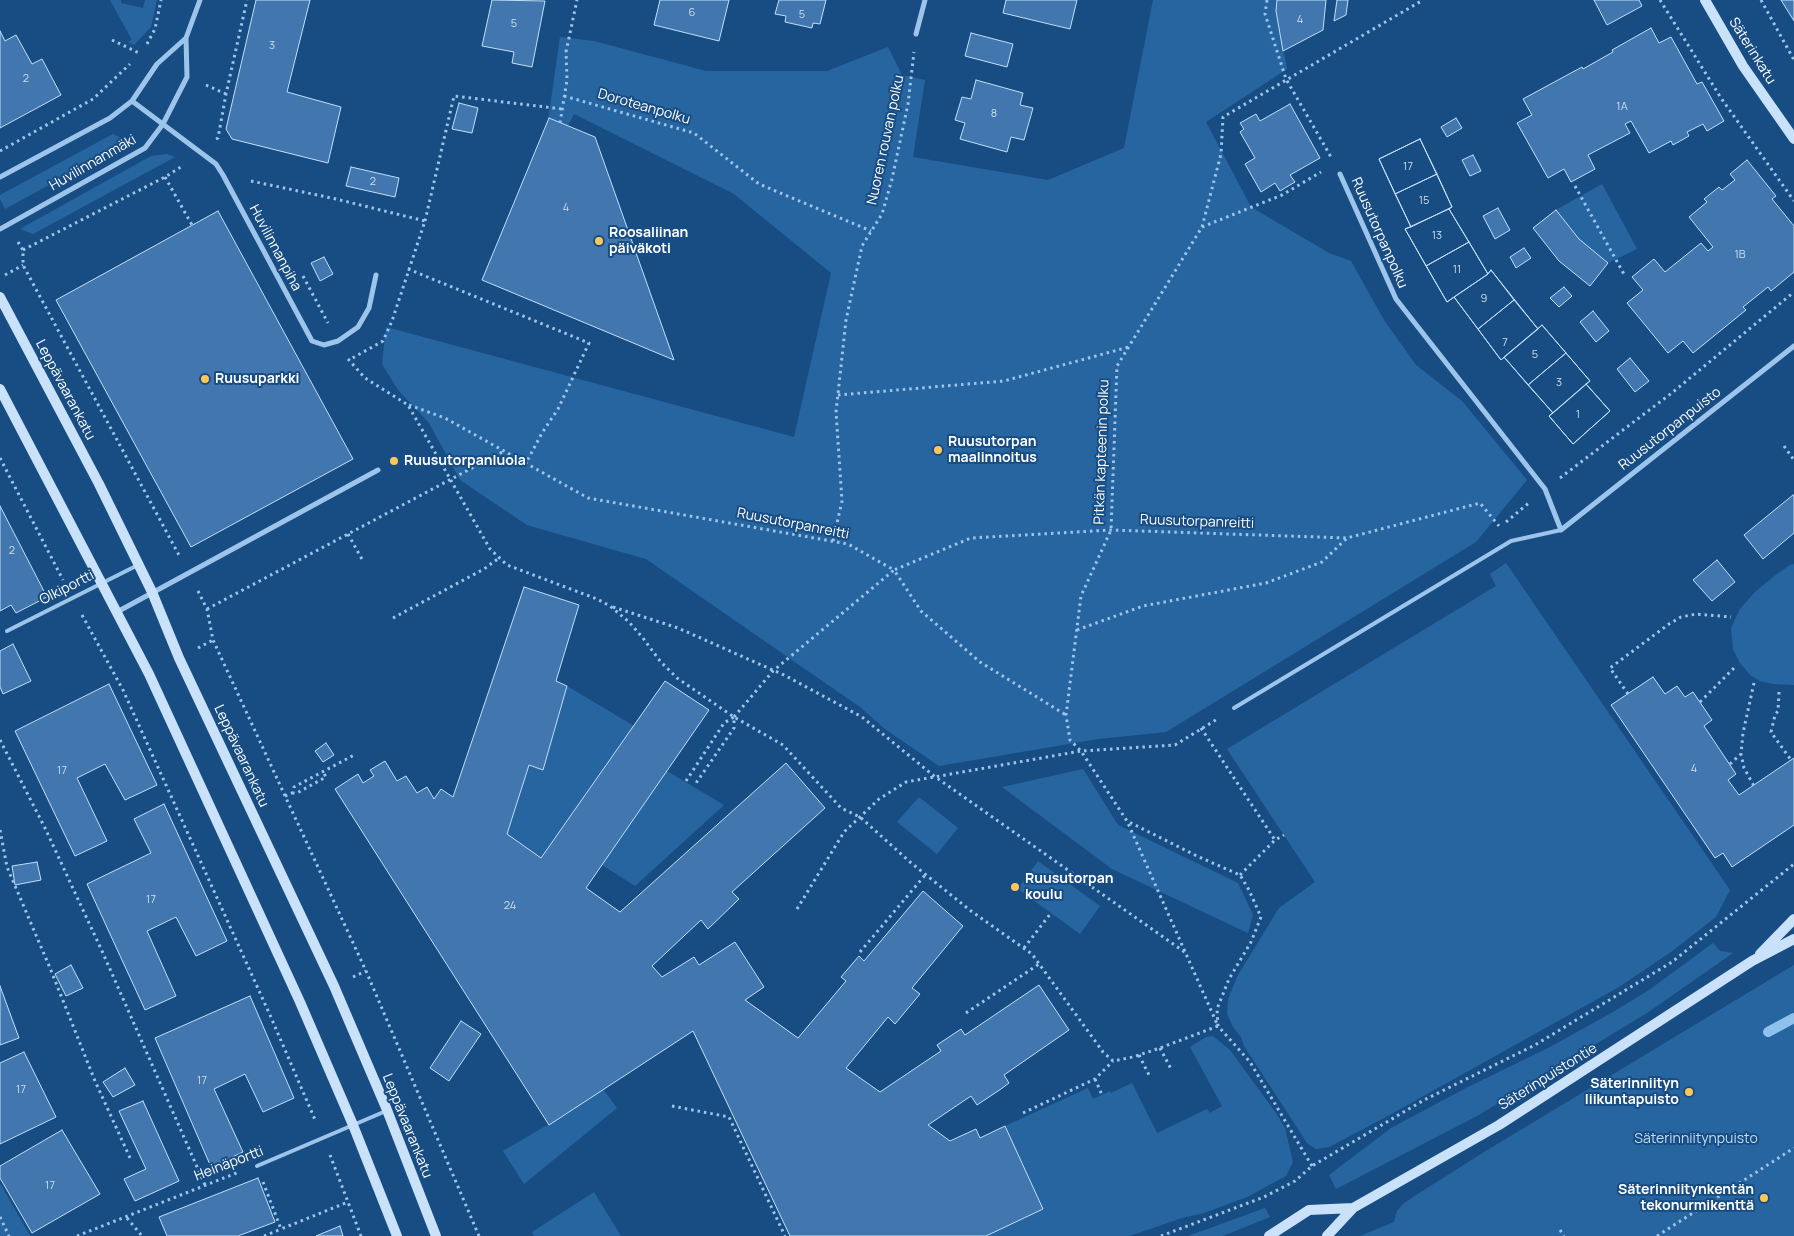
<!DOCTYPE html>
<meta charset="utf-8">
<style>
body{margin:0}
canvas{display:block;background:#184d84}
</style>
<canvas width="1794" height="1236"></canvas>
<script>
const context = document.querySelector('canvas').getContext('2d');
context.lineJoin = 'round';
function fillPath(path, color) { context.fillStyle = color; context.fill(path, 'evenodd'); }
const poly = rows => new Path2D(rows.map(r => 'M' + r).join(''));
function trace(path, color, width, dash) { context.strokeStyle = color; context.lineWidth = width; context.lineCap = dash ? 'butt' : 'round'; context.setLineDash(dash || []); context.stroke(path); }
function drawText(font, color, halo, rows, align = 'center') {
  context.font = font + ' Manrope,sans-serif'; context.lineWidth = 4; context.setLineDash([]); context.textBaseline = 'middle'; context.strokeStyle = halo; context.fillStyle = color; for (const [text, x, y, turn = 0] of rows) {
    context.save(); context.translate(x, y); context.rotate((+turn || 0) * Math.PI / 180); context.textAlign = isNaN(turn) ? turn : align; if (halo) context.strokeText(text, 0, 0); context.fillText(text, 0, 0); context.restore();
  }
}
const green = poly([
 [110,0,121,0,121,3,143,8,145,0,157,0,151,27,134,45,128,42,132,40],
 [1153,0,1277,0,1276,11,1287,69,1206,122,1251,207,1329,253,1351,261,1384,320,1416,365,1462,401,1527,480,1476,542,1166,732,1098,739,939,766,885,729,860,707,646,559,527,525,460,480,429,423,398,390,382,364,386,327,794,437,831,273,734,194,574,114,564,134,547,128,560,37,594,41,706,71,827,71,888,47,902,75,925,80,913,157,1048,180,1124,148],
 [113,134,121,138,122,142,121,146,5,209,0,199,0,195],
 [167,154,175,157,33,234,20,229,151,156],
 [1602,184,1637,249,1608,263,1579,239,1556,210],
 [1506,563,1730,890,1716,917,1671,952,1619,987,1384,1118,1329,1147,1316,1149,1307,1143,1244,1046,1241,1037,1233,1027,1227,1014,1228,999,1238,975,1279,908,1315,882,1227,749,1496,586,1490,574],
 [1794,564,1794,685,1773,684,1760,681,1750,675,1740,663,1733,649,1731,628,1740,609,1755,592,1773,577,1790,565],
 [567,686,634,726,541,858,507,834,529,765,543,769],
 [1083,769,1118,825,1238,883,1253,915,1248,933,1112,869,1002,787],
 [667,771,724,805,635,886,602,865],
 [919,797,958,828,937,854,897,822],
 [1038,861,1100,906,1080,934,1018,889],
 [1713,943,1720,951,1733,953,1647,1013,1477,1116,1336,1189,1329,1175,1391,1128,1466,1088,1550,1047,1613,1012,1649,990],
 [1794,965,1794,1236,1360,1236,1394,1222,1397,1211,1403,1204,1413,1197,1489,1149],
 [1213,1036,1230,1050,1276,1113,1285,1128,1293,1162,1286,1176,1247,1197,1204,1213,1182,1218,1129,1236,986,1236,1043,1209,1005,1126,1088,1088,1093,1099,1110,1091,1111,1093,1132,1083,1157,1133,1207,1109,1210,1113,1222,1106,1190,1047,1206,1037],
 [603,1089,617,1108,524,1184,503,1151,549,1124],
 [0,1183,30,1236,0,1236],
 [594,1192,621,1236,534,1236,532,1232],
 [1265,1208,1270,1217,1223,1236,1188,1236]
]);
const stream = poly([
 [1768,1032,1794,1018]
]);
const building = poly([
 [256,0,310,0,287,92,341,107,328,163,232,139,226,129,256,0],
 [492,0,545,1,532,67,512,63,514,52,482,46,492,0],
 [660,0,729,0,719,41,654,25,660,0],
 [779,0,826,0,820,24,813,23,812,28,785,22,786,16,775,14,779,0],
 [1006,0,1077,0,1070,29,1003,13,1006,0],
 [1277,0,1326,0,1323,30,1283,51,1276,11,1277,0],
 [1337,0,1348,0,1346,15,1334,21,1337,0],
 [1594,0,1639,0,1642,6,1607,25,1594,0],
 [1781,0,1794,0,1794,21,1781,0],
 [1651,28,1659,43,1671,37,1697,84,1702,82,1724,121,1707,131,1703,124,1687,132,1689,136,1673,145,1671,141,1649,153,1631,121,1625,124,1630,133,1588,155,1595,169,1571,182,1564,169,1548,178,1517,123,1532,115,1523,99,1582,67,1583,69,1613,52,1612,50,1651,28],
 [0,31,5,41,16,35,32,64,42,59,61,95,0,128,0,31],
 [971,33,1013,44,1007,67,965,56,971,33],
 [976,80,1023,93,1020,105,1033,108,1024,140,1011,137,1007,152,960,139,965,123,955,120,962,97,971,99,976,80],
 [459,103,478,108,472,133,452,129,459,103],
 [1290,104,1320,158,1290,175,1295,182,1280,191,1275,183,1261,192,1245,164,1255,158,1240,132,1244,129,1240,123,1256,114,1260,121,1290,104],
 [549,118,595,137,674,360,482,280,549,118],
 [1456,118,1462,128,1447,137,1441,127,1456,118],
 [1420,139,1437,174,1395,194,1379,159,1420,139],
 [1420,139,1452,207,1449,209,1488,274,1491,270,1538,329,1542,325,1590,381,1586,384,1610,411,1573,444,1549,416,1553,413,1504,357,1501,360,1454,297,1447,302,1405,229,1411,227,1379,159,1420,139],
 [1473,155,1481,171,1470,176,1462,160,1473,155],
 [1747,160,1776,196,1772,199,1794,226,1794,272,1771,291,1768,287,1743,307,1746,310,1693,353,1683,341,1668,353,1627,303,1643,290,1632,277,1654,259,1665,272,1701,243,1708,251,1713,247,1689,217,1707,202,1704,199,1719,187,1722,190,1735,180,1730,174,1747,160],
 [351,167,399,178,395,197,346,186,351,167],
 [1437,174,1452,207,1411,227,1395,194,1437,174],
 [1498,208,1510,230,1495,239,1483,216,1498,208],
 [1449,209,1469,242,1426,266,1405,229,1449,209],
 [1556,210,1579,239,1608,263,1590,286,1559,261,1533,228,1556,210],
 [218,211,353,459,191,547,56,300,218,211],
 [1469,242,1488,274,1447,302,1426,266,1469,242],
 [1524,248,1531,258,1516,268,1510,257,1524,248],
 [324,257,333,274,320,281,311,263,324,257],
 [1491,270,1514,300,1478,329,1454,297,1488,274,1491,270],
 [1564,287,1572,296,1559,307,1550,298,1564,287],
 [1514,300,1538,329,1501,360,1478,329,1514,300],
 [1593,311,1609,331,1596,342,1580,322,1593,311],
 [1542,325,1566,353,1528,385,1504,357,1542,325],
 [1566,353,1590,381,1553,413,1528,385,1566,353],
 [1630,358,1649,381,1635,392,1617,369,1630,358],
 [1586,384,1610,411,1573,444,1549,416,1586,384],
 [1793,495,1794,497,1794,533,1763,559,1744,535,1793,495],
 [0,506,47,597,16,613,11,605,0,611,0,506],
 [1717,560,1735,582,1712,601,1693,580,1717,560],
 [524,587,579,605,556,681,567,686,543,770,529,765,507,834,541,858,665,681,709,710,586,888,620,912,786,763,825,808,732,892,739,899,708,929,701,920,652,966,662,977,694,957,699,965,735,942,764,987,745,1000,798,1038,846,981,841,977,859,956,864,961,923,891,963,926,912,988,920,994,895,1024,888,1017,846,1068,880,1092,941,1051,937,1045,961,1029,965,1035,1039,985,1069,1030,1004,1075,1009,1083,1001,1089,977,1105,971,1096,928,1125,950,1141,976,1129,980,1138,1005,1126,1043,1209,986,1236,790,1236,693,1031,549,1125,335,789,358,774,363,783,374,776,370,770,385,761,397,781,406,776,417,793,427,787,434,799,441,789,453,797,524,587],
 [13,644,31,681,3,694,0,687,0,651,13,644],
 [1653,677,1665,694,1677,686,1685,697,1693,692,1712,720,1704,726,1736,774,1728,780,1739,795,1794,758,1794,825,1732,867,1723,853,1715,858,1611,705,1653,677],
 [109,684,157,785,125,800,105,764,77,778,107,841,75,856,15,731,109,684],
 [326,743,334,755,323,762,315,751,326,743],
 [164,804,227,941,196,956,176,917,147,931,176,996,145,1010,87,884,151,853,134,819,164,804],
 [37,862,41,880,15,885,12,866,37,862],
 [71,965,83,988,66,996,55,974,71,965],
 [0,986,19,1038,0,1045,0,986],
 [250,996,294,1098,263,1112,245,1074,214,1089,243,1152,211,1167,155,1038,250,996],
 [461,1021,481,1034,449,1081,430,1068,461,1021],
 [24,1052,56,1117,0,1144,0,1063,24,1052],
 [125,1068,135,1085,113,1097,103,1082,125,1068],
 [143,1101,179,1181,135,1201,124,1179,146,1169,119,1111,143,1101],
 [62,1130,100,1194,32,1233,0,1178,0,1166,62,1130],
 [258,1178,275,1222,238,1236,167,1236,159,1217,258,1178],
 [340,1226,343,1236,316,1236,340,1226]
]);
const path = poly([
 [1267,0,1265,14,1286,79,1331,157],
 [1660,0,1721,98,1794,201],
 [1761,0,1794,60],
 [112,40,139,53],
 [147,44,155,29,161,0],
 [206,85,226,94],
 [564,96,694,133,759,184,871,231],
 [560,123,567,80,566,52,577,0],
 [216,139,218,138,226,94,247,0],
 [0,151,93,99,130,64],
 [165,177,192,225],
 [251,181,336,199,425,221,392,321,383,341,349,360],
 [1575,186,1625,276],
 [425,221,454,96,562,109],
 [1202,227,1282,195,1321,172],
 [18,242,23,250,23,265,180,557],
 [23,250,165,177,184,165],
 [408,269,589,343,558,409,542,433,526,463],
 [5,275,23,265],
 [303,276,328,323],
 [348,359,365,378,408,405,490,549,507,565,597,599,610,606,629,622,643,638,660,661,677,678,734,717,783,745,841,808,860,817,910,862,971,911,1032,954,1103,1052,1113,1061,1133,1057,1160,1048,1218,1026,1127,821],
 [838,395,1004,381,1129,347],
 [409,405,445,418,588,498,848,544,894,570,971,538,1111,530,1347,538,1480,503,1499,526],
 [1784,446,1794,460],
 [0,458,63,580],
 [1560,478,1673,392,1794,292],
 [1506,522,1530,502],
 [348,534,363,561],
 [833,541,842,501,836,412,846,320,862,246,882,214,892,179,908,104,914,52],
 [198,591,207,609,213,640,366,971,479,1236],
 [613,607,678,628,784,675,862,717,934,776,1186,953],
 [207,609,504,451],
 [82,615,123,690,270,1015,316,1122],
 [393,618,484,569,499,558],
 [1077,630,1143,606,1266,583,1322,562,1347,538],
 [198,648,213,640],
 [1754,683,1743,733,1741,754,1744,768,1754,786],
 [1779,692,1778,711,1775,715,1771,732,1791,760],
 [1628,694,1610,668,1669,624,1681,617,1696,614,1731,617],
 [1700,702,1735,667],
 [734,717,773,671,894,570,921,611,980,662,1066,715],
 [1201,728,1275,840],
 [0,740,45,828,102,951,205,1185],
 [1730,764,1741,754],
 [686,781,724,723,734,717,734,728,694,786],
 [292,793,297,793,326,777,323,772],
 [285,796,292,793,294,787,356,754],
 [0,830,7,867,50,968,95,1081,131,1160],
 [1240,875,1275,840,1284,835],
 [797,909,844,832,879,799,906,782,1081,751,1175,745,1219,718],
 [1024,948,1051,913],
 [860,952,926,874],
 [353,977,366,971],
 [966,1013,1039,964],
 [1160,1048,1171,1069],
 [1139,1055,1149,1075],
 [1095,1079,1102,1095],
 [672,1106,729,1117,785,1236],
 [1023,1113,1095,1079,1113,1061],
 [330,1155,361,1236],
 [1312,1166,1250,1062,1218,1026,1217,1009,1229,979,1251,942,1261,917,1249,890,1240,875,1197,856,1127,821,1081,751,1070,740,1066,715,1081,596,1111,530,1117,366,1202,227,1221,154,1223,117,1423,0],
 [263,1182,281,1229,348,1202],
 [0,1217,9,1236],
 [127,1218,142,1236],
 [1560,1230,1564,1236],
 [77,1236,239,1172],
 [264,1236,281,1229],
 [1161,1236,1264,1197,1295,1181,1312,1166,1424,1100,1535,1045,1672,962,1794,864],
 [1657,1236,1794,1148]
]);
const lane = poly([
 [7,631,138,565],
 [1234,708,1511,541,1561,530],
 [257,1166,386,1111]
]);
const street = poly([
 [916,34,925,0],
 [132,101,216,164,223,175,312,341,324,345,338,341,358,327,369,308,376,275],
 [1340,174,1396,299,1545,489,1561,530,1794,346],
 [0,177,110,118,132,101,157,64,186,38],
 [0,229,145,148,163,124,187,77,186,38,200,0],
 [117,612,378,470]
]);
const secondary = poly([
 [1705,0,1743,66,1794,139],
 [0,297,99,484,152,592,179,658,334,986,387,1110,436,1236],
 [0,389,149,674,300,1002,353,1125,397,1236],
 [1760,954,1794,919],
 [1269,1236,1309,1210,1353,1208],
 [1327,1236,1353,1208,1499,1125,1752,961,1794,939]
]);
const markers = [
 [599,241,5,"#ffc658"],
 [205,379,5,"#ffc658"],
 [938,450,5,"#ffc658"],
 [394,461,5,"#ffc658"],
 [1015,887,5,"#ffc658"],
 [1689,1092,5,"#ffc658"],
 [1764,1198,5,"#ffc658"]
];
const numberNames = [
 ["6",692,13],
 ["5",802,15],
 ["4",1300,20],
 ["5",514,24],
 ["3",272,46],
 ["2",26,79],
 ["1A",1622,107],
 ["8",994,114],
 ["17",1408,167],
 ["2",373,182],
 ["15",1424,201],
 ["4",566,208],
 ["13",1437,236],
 ["1B",1740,255],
 ["11",1457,270],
 ["9",1484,299],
 ["7",1505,343],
 ["5",1535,355],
 ["3",1559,383],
 ["1",1578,415],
 ["2",12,551],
 ["4",1694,769],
 ["17",62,771],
 ["17",151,900],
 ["24",510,906],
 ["17",202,1081],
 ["17",21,1090],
 ["17",50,1186]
];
const streetNames = [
 ["Säterinkatu",1752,51,58],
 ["Doroteanpolku",644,107,16],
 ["Nuoren rouvan polku",886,140,-78],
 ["Huvilinnanmäki",93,163,-30],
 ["Ruusutorpanpolku",1379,233,66],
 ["Huvilinnanpiha",275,248,62],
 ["Leppävaarankatu",65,390,62],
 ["Ruusutorpanpuisto",1670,429,-38],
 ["Pitkän kapteenin polku",1102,452,-88],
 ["Ruusutorpanreitti",1197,522,2],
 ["Ruusutorpanreitti",793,524,11],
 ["Olkiportti",67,588,-27],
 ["Leppävaarankatu",241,756,65],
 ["Säterinpuistontie",1548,1077,-32],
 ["Leppävaarankatu",407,1126,68],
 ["Heinäportti",229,1164,-21]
];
const poiNames = [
 ["Roosaliinan",609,233],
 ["päiväkoti",609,249],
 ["Ruusuparkki",215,379],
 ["Ruusutorpan",948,442],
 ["maalinnoitus",948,458],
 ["Ruusutorpanluola",404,461],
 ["Ruusutorpan",1025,879],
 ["koulu",1025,895],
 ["Säterinniityn",1679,1084,"right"],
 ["liikuntapuisto",1679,1100,"right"],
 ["Säterinniitynkentän",1754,1190,"right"],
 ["tekonurmikenttä",1754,1206,"right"]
];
const parkNames = [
 ["Säterinniitynpuisto",1696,1139]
];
fillPath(green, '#2765a1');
trace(stream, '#8fc1ef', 10);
fillPath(building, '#4177ae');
trace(building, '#c2def9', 1);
trace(path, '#9dc5ec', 3, [2.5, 4]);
trace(lane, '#9dc5ec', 4);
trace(street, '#9dc5ec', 5);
trace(secondary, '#c9e1f9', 10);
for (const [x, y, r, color] of markers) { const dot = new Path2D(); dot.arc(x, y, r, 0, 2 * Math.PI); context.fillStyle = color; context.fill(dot); trace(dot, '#184d84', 2); }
drawText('11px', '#d0ddeb', null, numberNames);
drawText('14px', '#fff', '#184d84', streetNames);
drawText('bold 14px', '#fff', '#184d84', poiNames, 'left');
drawText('14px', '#c2def9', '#184d84', parkNames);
</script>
